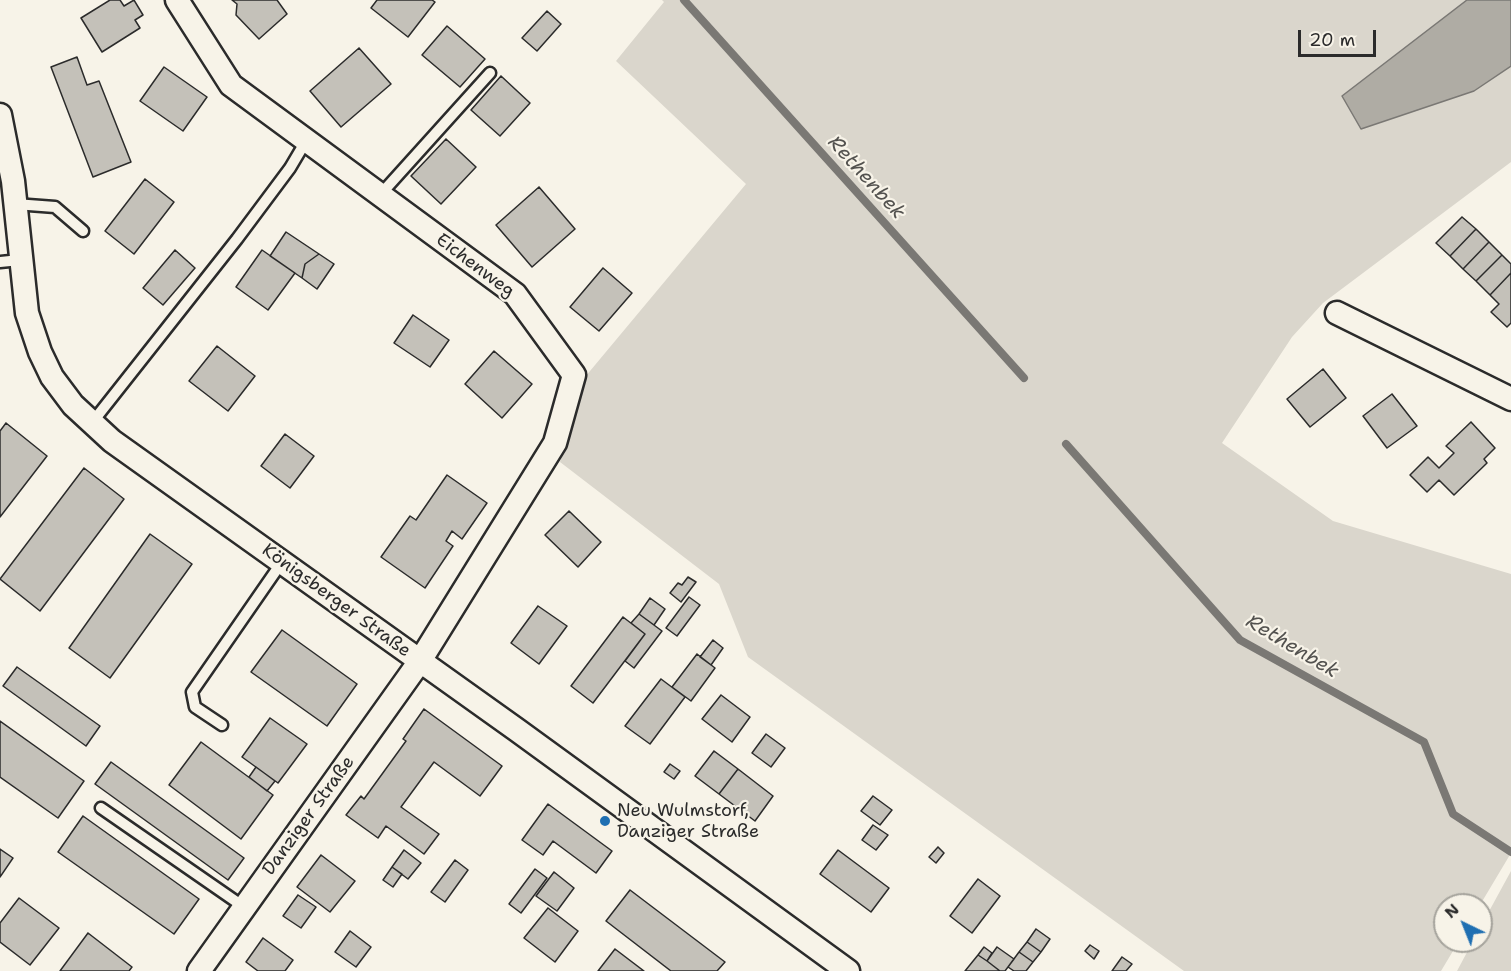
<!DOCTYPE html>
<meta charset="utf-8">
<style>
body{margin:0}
#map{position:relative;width:1511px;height:971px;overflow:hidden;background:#f7f3e8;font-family:"Shantell Sans",sans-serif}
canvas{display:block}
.north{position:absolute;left:1433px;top:893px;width:60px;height:60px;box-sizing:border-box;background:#f7f3e8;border:2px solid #a5a39c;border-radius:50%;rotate:317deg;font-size:16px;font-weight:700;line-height:24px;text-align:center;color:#2b2b2b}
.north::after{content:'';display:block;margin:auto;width:21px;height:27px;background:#1f6fb2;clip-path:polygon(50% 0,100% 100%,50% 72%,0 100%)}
.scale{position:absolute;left:1298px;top:30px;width:78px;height:27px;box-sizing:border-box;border:3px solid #2b2b2b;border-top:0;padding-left:8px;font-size:18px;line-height:21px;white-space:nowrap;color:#2b2b2b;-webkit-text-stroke:4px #f7f3e8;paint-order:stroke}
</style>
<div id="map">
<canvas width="1511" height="971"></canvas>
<div class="north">N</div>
<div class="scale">20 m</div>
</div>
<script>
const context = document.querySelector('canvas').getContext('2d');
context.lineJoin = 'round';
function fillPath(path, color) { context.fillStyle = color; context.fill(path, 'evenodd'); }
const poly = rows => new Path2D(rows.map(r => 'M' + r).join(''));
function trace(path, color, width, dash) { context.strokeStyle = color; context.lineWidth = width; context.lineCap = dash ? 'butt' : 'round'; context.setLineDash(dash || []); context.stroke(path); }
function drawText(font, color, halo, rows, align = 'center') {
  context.font = font + ' "Shantell Sans",sans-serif'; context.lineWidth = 4.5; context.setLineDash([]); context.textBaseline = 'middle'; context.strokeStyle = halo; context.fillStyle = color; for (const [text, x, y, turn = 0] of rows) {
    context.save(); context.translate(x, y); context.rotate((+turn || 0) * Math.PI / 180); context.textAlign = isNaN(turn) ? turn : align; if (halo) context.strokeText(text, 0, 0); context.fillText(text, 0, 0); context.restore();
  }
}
const green = poly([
 [662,0,1467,0,1343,97,1361,129,1474,91,1511,66,1511,162,1323,303,1292,337,1222,443,1333,521,1511,574,1511,853,1480,905,1445,905,1445,941,1459,941,1441,971,1184,971,748,657,719,584,560,462,585,377,746,184,616,61,664,2],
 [1511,871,1511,971,1457,971,1473,941,1481,941,1481,926]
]);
const water = poly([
 [1467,0,1511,0,1511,66,1474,91,1361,129,1342,96,1467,0]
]);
const stream = poly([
 [684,0,1024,378],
 [1066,444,1240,640,1424,742,1453,814,1511,852]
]);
const building = poly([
 [110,0,120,0,124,6,134,0,143,15,135,20,140,28,102,52,81,18,110,0],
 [232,0,277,0,287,14,259,39,236,15,237,4,232,0],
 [377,0,432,0,435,2,408,37,371,8,377,0],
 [547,11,561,24,537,51,522,38,547,11],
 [447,26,485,59,460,87,422,55,447,26],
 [359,48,391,84,341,127,310,91,359,48],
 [77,57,87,85,99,81,131,162,93,177,51,67,77,57],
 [164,67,207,97,183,131,140,101,164,67],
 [501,76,530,103,500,136,471,110,501,76],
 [446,139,476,167,441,204,411,176,446,139],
 [145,179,174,202,134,254,105,231,145,179],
 [539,187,575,229,532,267,496,225,539,187],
 [1462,217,1476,229,1450,256,1436,243,1462,217],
 [1476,229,1489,242,1463,269,1450,256,1476,229],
 [286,232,319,254,305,264,302,278,270,256,286,232],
 [1489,242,1502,255,1476,281,1463,269,1489,242],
 [175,250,195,268,163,305,143,288,175,250],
 [262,250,295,273,268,310,236,287,262,250],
 [319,254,334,264,317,289,302,278,305,264,319,254],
 [1502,255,1511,264,1511,273,1490,295,1476,281,1502,255],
 [603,268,632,293,599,331,570,307,603,268],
 [1511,273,1511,323,1507,327,1491,312,1499,304,1490,295,1511,273],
 [413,315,449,340,430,367,394,343,413,315],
 [217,346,255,376,228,411,189,381,217,346],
 [494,351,532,384,502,418,465,384,494,351],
 [1323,369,1346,398,1310,427,1287,399,1323,369],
 [1392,394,1417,426,1387,448,1363,416,1392,394],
 [1471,422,1495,448,1484,459,1487,463,1454,495,1439,480,1427,492,1410,475,1428,457,1439,468,1454,453,1446,446,1471,422],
 [6,423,47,456,0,517,0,431,6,423],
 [285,434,314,456,290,488,261,466,285,434],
 [84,468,124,499,40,611,0,579,84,468],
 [447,475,487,503,462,539,452,531,446,541,453,546,425,588,381,557,410,516,416,520,447,475],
 [569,511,601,542,578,567,545,535,569,511],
 [150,534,192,564,110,678,69,648,150,534],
 [688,577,696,582,681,602,670,593,678,583,682,585,688,577],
 [689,597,700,605,677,636,666,628,689,597],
 [650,598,665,609,654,625,639,614,650,598],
 [538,606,567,626,539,664,511,643,538,606],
 [639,614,662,631,634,668,625,661,645,634,631,623,639,614],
 [623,617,645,634,593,703,571,686,623,617],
 [282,630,357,684,327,726,251,672,282,630],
 [713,640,723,648,711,665,700,657,713,640],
 [697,654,715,668,691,701,672,687,697,654],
 [17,667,100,726,86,746,3,686,17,667],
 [661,679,685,697,650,744,625,726,661,679],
 [721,695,750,717,732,742,702,719,721,695],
 [424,709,502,766,480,796,434,762,401,807,439,834,424,854,386,826,378,838,346,815,361,796,364,799,406,741,403,739,424,709],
 [270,718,307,744,278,783,242,757,270,718],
 [0,721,84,781,58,818,0,777,0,721],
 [766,734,785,748,771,767,752,753,766,734],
 [201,742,273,795,241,839,169,785,201,742],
 [714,751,738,769,719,794,695,776,714,751],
 [111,762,244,858,228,880,95,784,111,762],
 [670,764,680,771,674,779,664,772,670,764],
 [256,767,275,781,267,791,249,777,256,767],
 [738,769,773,796,755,821,719,794,738,769],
 [873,796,892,810,880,825,861,811,873,796],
 [548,804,612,851,596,873,553,841,543,855,522,840,548,804],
 [83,816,199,899,174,934,58,852,83,816],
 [873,825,888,835,876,850,862,840,873,825],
 [938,847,944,853,936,863,929,857,938,847],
 [0,849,13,858,0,877,0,849],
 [404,850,421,863,408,879,392,867,404,850],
 [838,850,889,888,871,912,820,874,838,850],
 [321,855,355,881,330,912,297,887,321,855],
 [455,860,468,870,445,902,431,892,455,860],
 [392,867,402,874,393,887,383,880,392,867],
 [535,869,547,878,521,913,509,904,535,869],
 [554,872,574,888,557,911,536,896,554,872],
 [978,879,1000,896,972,933,950,916,978,879],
 [630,890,725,962,717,971,671,971,606,921,630,890],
 [298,895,316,907,301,928,283,916,298,895],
 [19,898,59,928,30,965,0,942,0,923,19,898],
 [548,908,578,931,555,962,524,938,548,908],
 [1036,929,1050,939,1041,952,1027,942,1036,929],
 [350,931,371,947,356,967,335,952,350,931],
 [88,933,132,967,129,971,60,971,88,933],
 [263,938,293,960,285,971,258,971,246,962,263,938],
 [1027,942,1041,952,1033,962,1019,952,1027,942],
 [1090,945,1099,951,1094,959,1085,951,1090,945],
 [984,947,992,953,987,961,978,955,984,947],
 [997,947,1014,959,1005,971,1000,971,987,961,997,947],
 [615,949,644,971,598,971,615,949],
 [1019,952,1033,962,1026,971,1014,971,1008,967,1019,952],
 [978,955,987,961,1000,971,965,971,978,955],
 [1122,957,1132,964,1126,971,1112,971,1122,957]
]);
const lane = poly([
 [380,195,490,73],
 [15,204,55,207,83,231],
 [0,262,20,260],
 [91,424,237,239,290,168,306,141],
 [222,725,195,707,192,692,282,562],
 [101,808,244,907]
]);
const street = poly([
 [177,0,231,85,515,294,574,375,555,443,420,661,199,971],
 [0,115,13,181,27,313,40,352,52,377,73,405,112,441,517,730,848,971],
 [1337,313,1511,399]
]);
const markers = [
 [605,821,6,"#1f6fb2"]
];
const streetNames = [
 ["Eichenweg",475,266,37],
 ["Königsberger Straße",336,601,36],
 ["Danziger Straße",309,816,-54]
];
const poiNames = [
 ["Neu Wulmstorf,",617,811],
 ["Danziger Straße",617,832]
];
const waterNames = [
 ["Rethenbek",866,178,48],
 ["Rethenbek",1292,647,31]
];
fillPath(green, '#dad6cc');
fillPath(water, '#afaca4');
trace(water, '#7a7874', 1.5);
trace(stream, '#7a7874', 8);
fillPath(building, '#c4c1b9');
trace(building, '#2b2b2b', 1.5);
trace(lane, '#2b2b2b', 15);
trace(street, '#2b2b2b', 27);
trace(lane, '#f7f3e8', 10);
trace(street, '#f7f3e8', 22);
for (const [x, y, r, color] of markers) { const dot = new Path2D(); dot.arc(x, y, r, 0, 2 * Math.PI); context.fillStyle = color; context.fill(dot); trace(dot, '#f7f3e8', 2); }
drawText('18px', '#2b2b2b', '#f7f3e8', streetNames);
drawText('18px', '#2b2b2b', '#f7f3e8', poiNames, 'left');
drawText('italic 20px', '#53524f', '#f7f3e8', waterNames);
</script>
